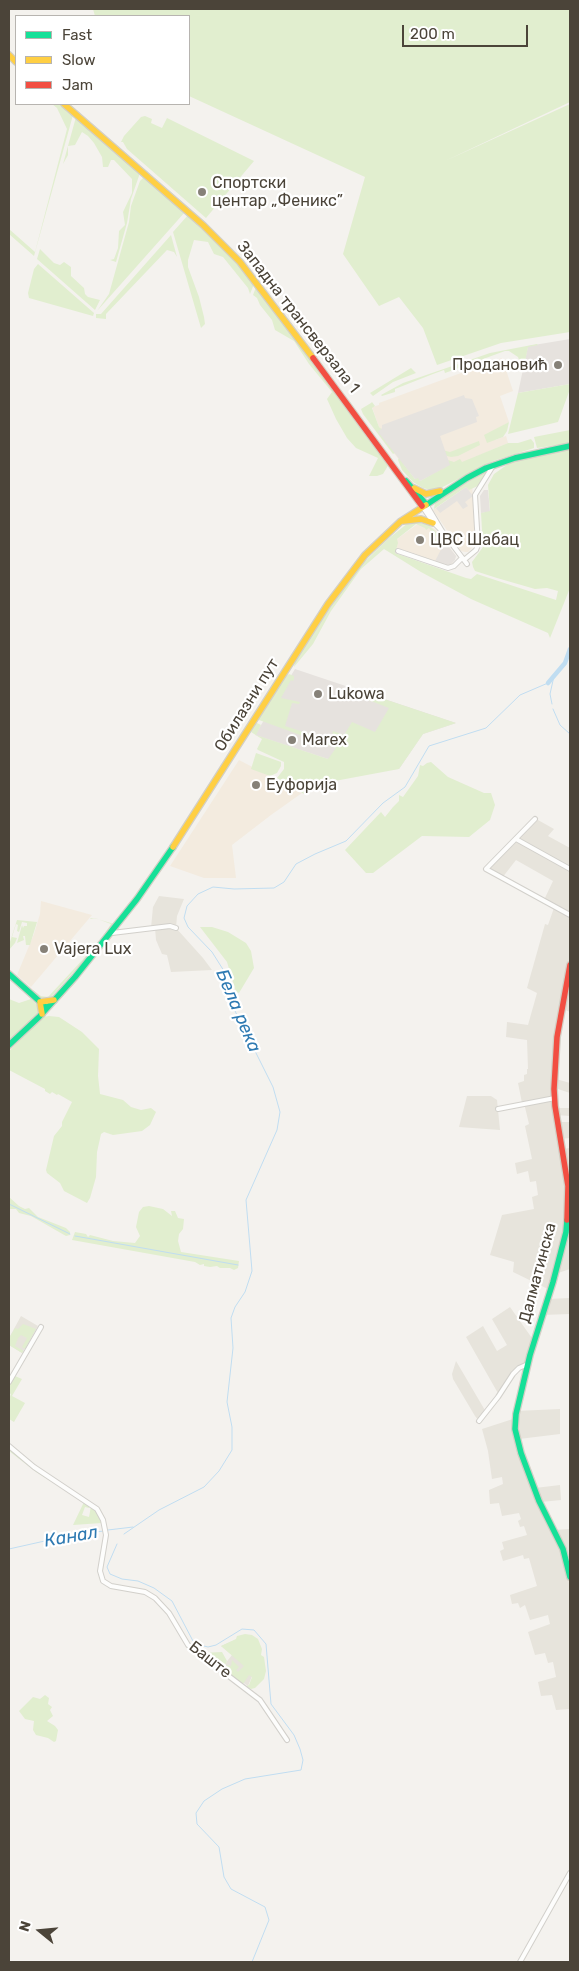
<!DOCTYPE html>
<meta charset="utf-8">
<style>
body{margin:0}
#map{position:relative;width:579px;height:1971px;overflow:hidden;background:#f4f2ee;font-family:Rubik,sans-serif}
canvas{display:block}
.frame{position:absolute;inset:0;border:10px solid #4b4439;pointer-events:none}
.legend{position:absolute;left:15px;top:15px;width:175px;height:90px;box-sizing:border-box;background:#fff;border:1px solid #b7b4b0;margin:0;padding:6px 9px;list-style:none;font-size:15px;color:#4b4439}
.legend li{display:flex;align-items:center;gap:10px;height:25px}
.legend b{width:25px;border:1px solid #b7b4b0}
.north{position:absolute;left:15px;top:1906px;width:50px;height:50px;-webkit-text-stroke:4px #fff;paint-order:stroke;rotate:287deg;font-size:14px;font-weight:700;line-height:20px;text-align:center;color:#4b4439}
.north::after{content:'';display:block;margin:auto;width:18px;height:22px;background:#4b4439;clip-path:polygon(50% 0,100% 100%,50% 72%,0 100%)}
.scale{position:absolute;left:402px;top:25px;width:126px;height:22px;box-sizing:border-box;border:2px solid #4b4439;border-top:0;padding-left:6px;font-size:15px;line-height:18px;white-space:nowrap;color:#4b4439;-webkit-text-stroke:4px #fff;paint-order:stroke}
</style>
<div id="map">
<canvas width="579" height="1971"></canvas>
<div class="frame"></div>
<ul class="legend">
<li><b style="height:6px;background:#16e098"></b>Fast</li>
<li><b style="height:6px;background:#ffcf43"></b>Slow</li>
<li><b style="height:6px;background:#f24e42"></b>Jam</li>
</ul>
<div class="north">N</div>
<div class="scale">200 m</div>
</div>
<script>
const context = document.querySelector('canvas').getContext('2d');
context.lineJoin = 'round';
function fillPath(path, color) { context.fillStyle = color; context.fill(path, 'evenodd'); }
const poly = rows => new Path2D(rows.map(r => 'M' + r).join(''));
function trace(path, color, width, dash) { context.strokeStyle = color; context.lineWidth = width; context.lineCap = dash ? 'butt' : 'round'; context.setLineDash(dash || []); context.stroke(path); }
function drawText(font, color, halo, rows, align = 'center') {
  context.font = font + ' Rubik,sans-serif'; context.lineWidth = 4.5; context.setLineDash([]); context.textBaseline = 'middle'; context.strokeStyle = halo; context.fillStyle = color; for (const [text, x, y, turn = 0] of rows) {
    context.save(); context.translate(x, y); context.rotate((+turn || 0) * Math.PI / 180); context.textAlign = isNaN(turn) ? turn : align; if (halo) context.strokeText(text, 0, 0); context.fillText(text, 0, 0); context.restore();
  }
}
const residential = poly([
 [538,820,554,829,548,836,570,848,570,1012,563,1009,556,1079,570,1083,570,1093,555,1088,555,1108,570,1108,570,1116,556,1115,557,1122,570,1122,570,1138,560,1139,562,1149,570,1148,569,1221,570,1220,570,1269,555,1274,550,1290,513,1272,514,1262,490,1255,502,1215,534,1209,532,1197,538,1195,536,1181,530,1182,528,1171,517,1174,515,1163,532,1159,525,1126,529,1124,524,1103,522,1103,518,1083,524,1081,524,1075,527,1074,527,1069,528,1069,527,1040,506,1037,507,1022,528,1025,537,993,527,988,545,924,548,925,555,905,544,900,553,881,516,860,502,878,490,871,490,868],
 [159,896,184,899,177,916,176,928,203,958,212,970,171,972,167,955,162,954,156,940,155,928,151,928,153,907],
 [467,1096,491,1096,497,1100,500,1130,459,1127],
 [570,1298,570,1314,542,1315,547,1299],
 [510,1307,534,1341,527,1365,519,1367,499,1395,466,1337,483,1326,497,1351,507,1345,492,1319],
 [21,1316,38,1326,22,1353,9,1345,9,1338],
 [456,1361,486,1412,479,1421,475,1416,453,1379,452,1374],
 [560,1409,560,1434,519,1439,535,1488,560,1485,561,1500,541,1502,553,1530,570,1529,570,1555,566,1555,569,1565,570,1564,570,1709,556,1710,552,1695,541,1696,538,1682,556,1677,553,1662,548,1663,545,1653,535,1655,528,1632,550,1624,548,1615,530,1620,525,1605,520,1608,518,1603,512,1604,510,1595,537,1586,529,1558,524,1559,523,1555,503,1561,500,1551,504,1549,502,1542,527,1535,524,1526,520,1527,518,1521,521,1519,519,1513,502,1516,499,1503,490,1504,489,1490,503,1484,502,1477,492,1479,488,1451,482,1429,516,1418,516,1411],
 [237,1639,254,1643,257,1664,248,1686,225,1670,224,1665,232,1655,221,1646]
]);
const commercial = poly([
 [502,358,513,391,500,396,509,422,492,432,495,440,506,436,508,443,420,481,415,479,392,451,379,427,372,407,379,405,379,403],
 [472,483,476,543,468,552,465,552,461,551,433,510],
 [419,523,429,525,436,530,456,556,452,564,449,566,389,545],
 [239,760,302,793,271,815,232,845,236,878,204,878,170,866],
 [41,901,92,915,31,987,17,975,34,934,40,914]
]);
const industrial = poly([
 [570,339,570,384,518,393,528,346],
 [484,490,488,490,490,512,481,513,480,496],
 [445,542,456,556,455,560,449,566,435,561],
 [295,669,456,723,423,734,399,769,364,771,255,735]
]);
const green = poly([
 [93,9,570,9,570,102,445,161,570,104,570,332,501,343,437,365,423,328,399,297,379,306,343,254,365,177,189,96,189,16,95,16],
 [52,104,60,104,73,115,34,256,9,234,9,229,35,252,67,129,57,108],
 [145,116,152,119,151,123,162,128,167,118,254,161,206,218,127,149,123,142,121,142,124,136,141,117],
 [76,117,140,173,131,199,127,223,116,262,110,260,114,259,118,248,119,231,125,225,123,212,132,193,132,179,114,160,111,160,108,167,103,167,102,157,94,143,88,136,82,132,75,145,68,146,68,155,63,164],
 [144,177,185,212,97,311,109,294,129,222,131,206,140,181],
 [188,215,231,256,254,284,250,294,248,288,223,257,214,254,208,242,194,240,188,260,188,267,199,297,204,317,205,324,201,328,173,232],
 [171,235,177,257,174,252,167,250,106,314,106,319,96,318,96,314,101,314],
 [40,249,54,263,60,265,64,262,71,267,71,276,84,288,85,294,88,297,100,300,95,310,37,259],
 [38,264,94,313,93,316,29,298,28,293,34,269],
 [256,287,389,464,383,474,377,476,369,476,378,458,356,448,347,438,336,419,327,399,332,392,309,364,294,341,275,330,272,320,260,305,257,298,253,295],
 [537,344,538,345,528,347,523,371,518,357,509,351,505,351,445,373,444,370,433,374,395,389,395,392,382,396,381,395,403,383,490,353],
 [411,368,416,373,393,382,373,396,370,393],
 [570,384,570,389,558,422,508,434,518,393],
 [371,403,372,402,375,406,372,408,379,427,404,449,393,454,363,414,361,409],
 [509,422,507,431,503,437,487,443,484,435],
 [570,430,570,443,537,448,534,437],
 [531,439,534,443,534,448,493,461,435,491,423,488,413,482,402,470,398,460,400,456,400,459,415,479,418,477,420,481,449,465,448,460,454,462,460,459,462,462,508,443,518,443],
 [479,441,480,445,458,456,451,457,436,453,434,448,450,452],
 [570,448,570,588,550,638,548,633,471,599,421,572,384,549,361,569,331,611,313,644,294,667,295,661,352,574,388,539,408,523,416,522,429,525,442,538,438,541,434,541,437,538,429,528,426,530,425,528,416,524,397,539,398,543,395,553,466,578,471,579,477,574,556,600,558,591,547,588,535,589,497,578,475,571,473,567,472,562,483,547,481,513,490,511,488,485,494,474,511,462],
 [487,471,480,485,469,490,466,487,434,509,435,502,440,498],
 [289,674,294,676,294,679,293,681,291,680,281,698,300,702,299,704,292,703,285,726,328,740,326,741,328,742,331,741,333,731,344,735,352,722,375,732,389,708,366,699,369,694,456,723,423,734,399,769,324,783,304,794,277,778,284,769,284,762,258,750,257,749,262,739,251,732,255,724,257,723,261,725,256,735,328,759,336,748,259,720,259,718,285,677],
 [256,753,281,762,281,766,277,773,270,776,251,769],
 [431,762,448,777,484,793,491,793,495,805,490,820,469,837,422,836,373,873,366,873,345,850,381,812,385,817,393,807,399,801,399,795,403,797,418,776,420,765,423,766,427,763],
 [91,918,94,918,114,924,93,950,52,996,41,999,31,991,33,990,41,996,48,997,98,943,111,924,95,918,90,919],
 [17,920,37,922,30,945,26,945,25,936,23,936,24,940,17,943,22,925,23,928,24,926,27,926,27,923,22,922,19,932,17,931,18,925,16,924,12,937,17,938,15,943,9,950,9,945],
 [200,927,212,927,228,932,246,943,251,951,254,968,239,993,236,992,227,962],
 [9,999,19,1003,31,999,39,1007,37,1014,9,1043],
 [49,1016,59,1017,82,1032,99,1049,98,1076,100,1094,123,1100,131,1107,141,1110,151,1108,156,1112,150,1125,142,1131,113,1135,104,1132,101,1134,97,1152,96,1177,90,1198,87,1203,64,1191,60,1183,47,1173,46,1170,54,1136,62,1126,62,1122,72,1102,58,1094,57,1095,52,1092,50,1094,45,1091,45,1089,9,1070,9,1051,43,1017],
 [9,1197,19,1206,25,1209,29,1208,38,1217,66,1228,70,1232,70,1235,66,1236,31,1216,19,1213,16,1209,10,1209,9,1208],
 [149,1206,163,1209,172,1216,171,1211,175,1211,178,1218,184,1219,183,1229,179,1234,178,1241,181,1252,239,1261,238,1268,234,1270,230,1268,220,1268,217,1266,210,1267,204,1266,204,1264,200,1265,195,1262,72,1240,75,1232,86,1234,88,1237,90,1235,113,1241,135,1243,140,1236,136,1227,139,1212,143,1207],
 [23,1324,36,1329,25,1349,22,1347,27,1338,21,1335,18,1338,15,1346,24,1351,22,1353,9,1345,9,1338,15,1328,18,1329],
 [15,1376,22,1379,12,1396,25,1403,14,1422,9,1419,9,1399,11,1394,9,1393,9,1386],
 [11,1450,31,1466,90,1505,89,1508,85,1507,82,1515,89,1517,91,1506,97,1513,102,1523,73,1525,84,1502,36,1472,9,1451],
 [245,1634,252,1635,258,1639,262,1649,261,1655,264,1657,266,1671,264,1679,255,1688,251,1689,246,1686,249,1685,252,1677,249,1675,243,1684,201,1653,222,1652,227,1661,225,1665,231,1666,232,1660,239,1667,236,1670,238,1672,244,1666,221,1646,236,1639,237,1636],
 [45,1695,49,1698,48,1704,52,1707,50,1710,53,1716,47,1721,55,1726,58,1730,56,1741,54,1742,48,1738,36,1735,33,1730,34,1721,25,1719,19,1711,33,1697,40,1699]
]);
const parking = poly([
 [464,395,465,398,472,399,479,416,476,417,477,422,440,436,450,465,420,481,418,478,415,479,378,432,382,428,382,425],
 [466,487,473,496,465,502,468,506,463,509,457,501,440,513,436,508]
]);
const stream = poly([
 [552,704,550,694,554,676],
 [553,709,560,725,570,734],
 [9,1204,70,1234],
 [75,1236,238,1265],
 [108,1530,133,1527],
 [124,1534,159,1510,204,1487,219,1471,232,1450,232,1427,227,1402,233,1348,231,1318,235,1307,245,1292,252,1271,246,1200,277,1130,280,1112,273,1087,232,1005,227,992,224,971,212,952,188,927,184,918,187,906,198,894,213,887,234,889,274,888,284,882,296,864,315,854,346,841,383,803,405,787,429,746,486,728,520,695,548,683],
 [117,1544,107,1567,110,1574,122,1579,138,1581,154,1588,172,1601,193,1641,200,1645,208,1647,216,1645,242,1629,254,1630,266,1644,271,1704,294,1735,300,1749,303,1760,301,1770,245,1779,222,1789,204,1801,196,1813,197,1824,219,1847,224,1877,231,1889,265,1907,269,1920,252,1962],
 [9,1549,76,1534,104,1531]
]);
const canal = poly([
 [548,683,565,663,570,649]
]);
const street = poly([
 [426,504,442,531,467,564],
 [422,506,433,522,442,531],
 [398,551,448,568,454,566,462,558],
 [464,560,476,550,478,545,475,495,493,466],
 [535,819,486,869,570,915],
 [516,839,570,869],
 [112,933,170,926,176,928],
 [498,1109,555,1098],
 [9,1382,41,1327],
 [479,1421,498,1397,513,1374,519,1368,528,1364],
 [9,1446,34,1467,97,1509,103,1520,106,1535,100,1571,103,1581,111,1586,145,1592,155,1598,169,1613,188,1645,260,1700,287,1740],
 [520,1962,570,1873]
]);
const fast = poly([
 [406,481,426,504],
 [426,505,467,478,486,468,515,458,570,446],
 [9,974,47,1008],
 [9,1045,39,1017,75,977,137,899,173,847],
 [567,1220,566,1232,553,1282,530,1355,516,1414,515,1429,521,1453,539,1501,563,1549,570,1577]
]);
const slow = poly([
 [9,55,16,62],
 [64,104,203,225,240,262,313,358],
 [414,488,426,494,440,491],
 [403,521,421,519,433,523],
 [173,847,328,604,365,555,401,521,426,505],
 [42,1014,40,1002,54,1000]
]);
const jam = poly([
 [313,358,422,506],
 [567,1220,568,1186,555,1106,554,1089,557,1037,570,965]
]);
const markers = [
 [202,192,5,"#868178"],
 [558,365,5,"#868178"],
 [420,540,5,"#868178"],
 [318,694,5,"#868178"],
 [292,740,5,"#868178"],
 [256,785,5,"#868178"],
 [44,949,5,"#868178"]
];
const poiNames = [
 ["Спортски",212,183],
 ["центар „Феникс”",212,201],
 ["Продановић",548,365,"right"],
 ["ЦВС Шабац",430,540],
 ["Lukowa",328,694],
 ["Marex",302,740],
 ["Еуфорија",266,785],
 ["Vajera Lux",54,949]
];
const streetNames = [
 ["Западна трансверзала 1",298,317,52],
 ["Обилазни пут",247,705,-58],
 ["Далматинска",538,1273,-75],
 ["Баште",210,1660,38]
];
const waterNames = [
 ["Бела река",238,1011,67],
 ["Канал",71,1537,-10]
];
fillPath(residential, '#e7e4dc');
fillPath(commercial, '#f3ebdf');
fillPath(industrial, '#e6e2de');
fillPath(green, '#e1eecf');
fillPath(parking, '#e6e3df');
trace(stream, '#c0ddf1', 1);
trace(canal, '#c0ddf1', 4.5);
trace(street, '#d2d0cb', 6);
trace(fast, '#d3cfc5', 8);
trace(slow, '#d3cfc5', 8);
trace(jam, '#d3cfc5', 8);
trace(street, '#fdfdfc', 4);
trace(fast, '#16e098', 5.5);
trace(slow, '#ffcf43', 5.5);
trace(jam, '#f24e42', 5.5);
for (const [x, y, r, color] of markers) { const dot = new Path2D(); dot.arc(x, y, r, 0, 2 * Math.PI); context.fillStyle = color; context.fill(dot); trace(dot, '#fff', 2); }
drawText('16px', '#4b4439', '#fff', poiNames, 'left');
drawText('16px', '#4b4439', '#fff', streetNames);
drawText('italic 18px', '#2e7ab2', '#fff', waterNames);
</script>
